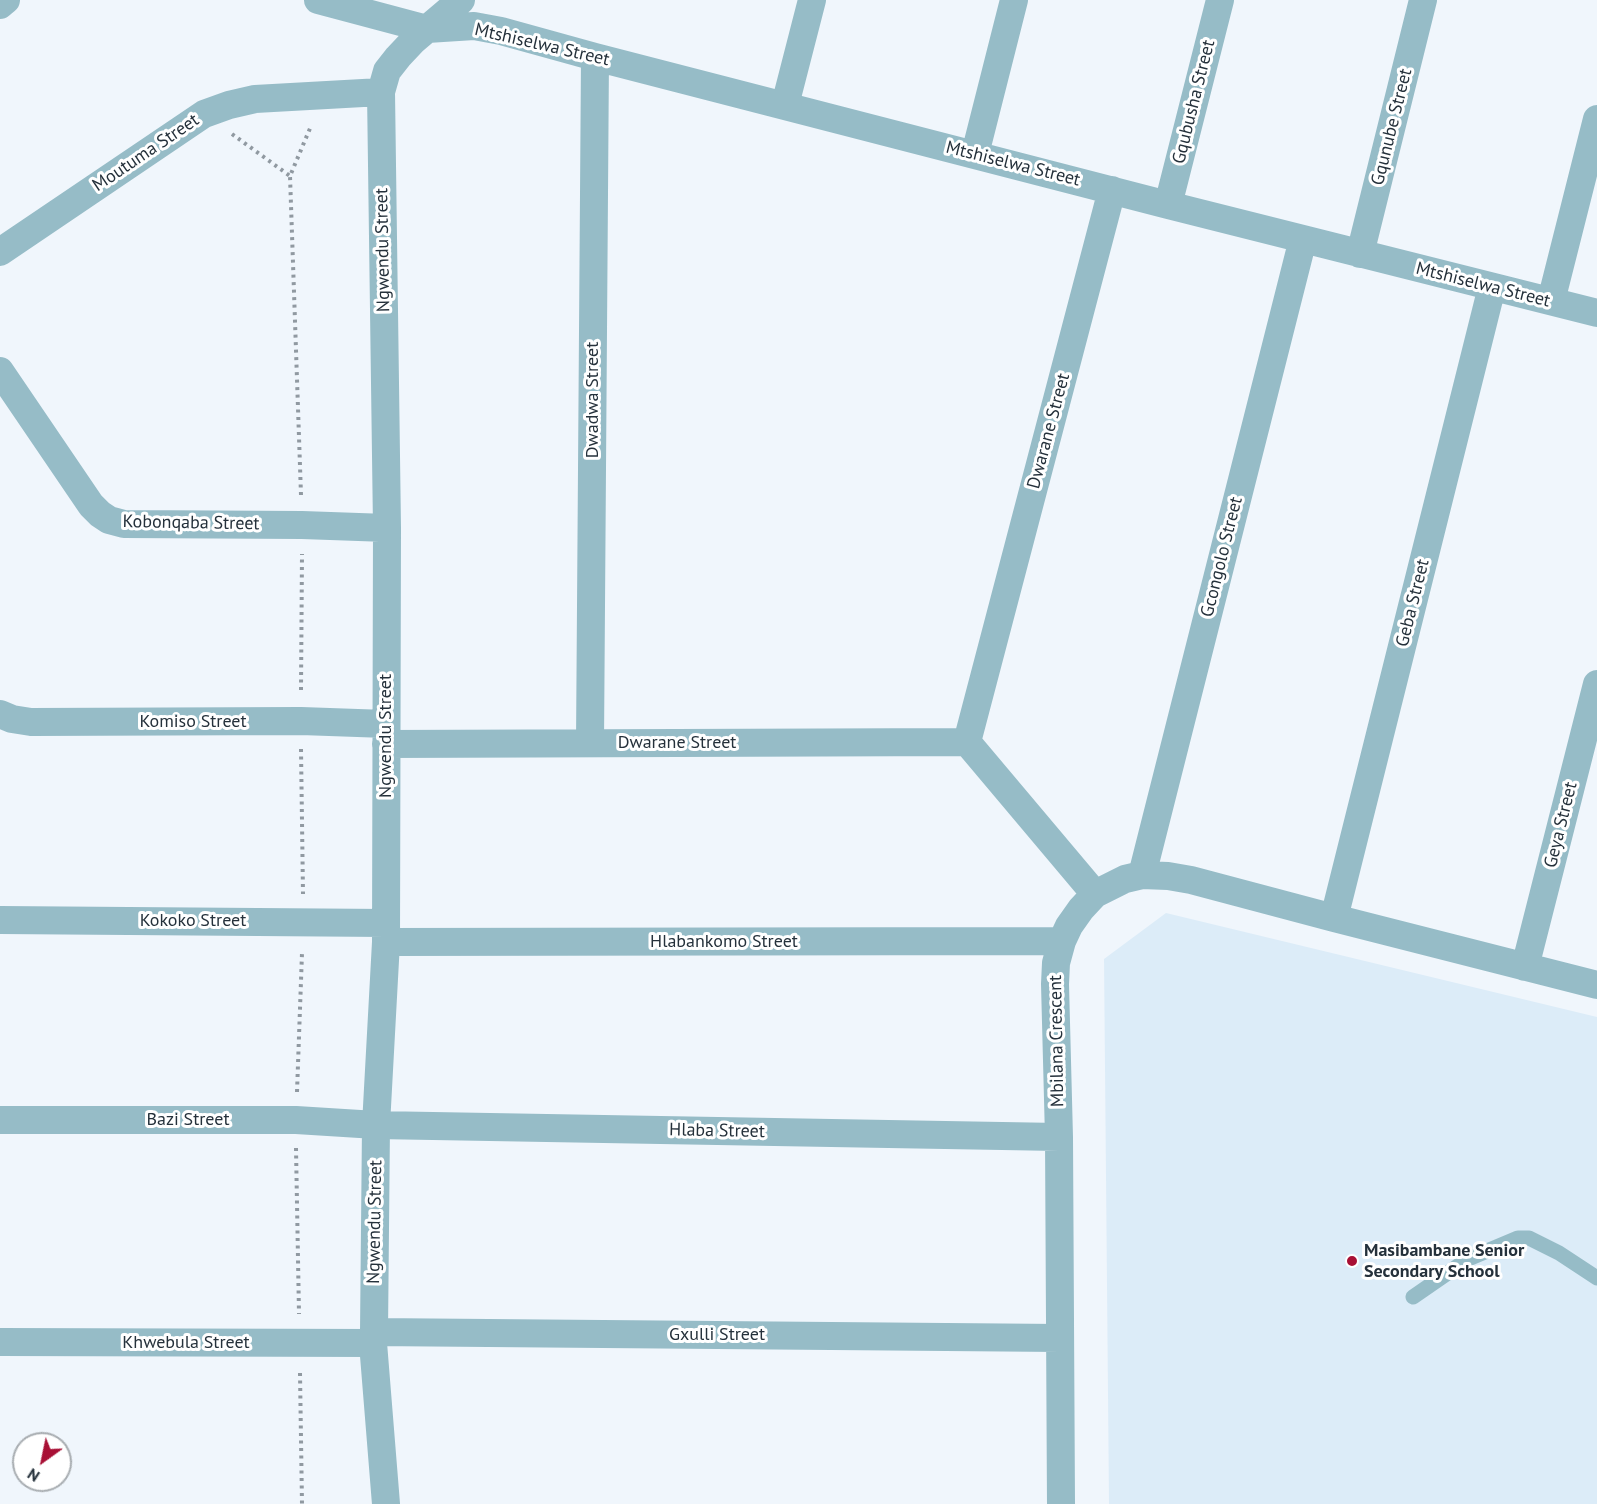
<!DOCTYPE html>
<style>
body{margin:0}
#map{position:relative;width:1597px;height:1504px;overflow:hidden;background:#f0f6fc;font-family:"PT Sans",sans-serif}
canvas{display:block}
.north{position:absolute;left:12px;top:1432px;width:60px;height:60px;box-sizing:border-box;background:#fff;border:2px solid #a8adb1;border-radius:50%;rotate:213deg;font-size:16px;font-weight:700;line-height:24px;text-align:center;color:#25313b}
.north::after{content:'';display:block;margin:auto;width:21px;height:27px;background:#a81035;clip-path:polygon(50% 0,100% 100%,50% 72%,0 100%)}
</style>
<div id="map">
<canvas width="1597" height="1504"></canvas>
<div class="north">N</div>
</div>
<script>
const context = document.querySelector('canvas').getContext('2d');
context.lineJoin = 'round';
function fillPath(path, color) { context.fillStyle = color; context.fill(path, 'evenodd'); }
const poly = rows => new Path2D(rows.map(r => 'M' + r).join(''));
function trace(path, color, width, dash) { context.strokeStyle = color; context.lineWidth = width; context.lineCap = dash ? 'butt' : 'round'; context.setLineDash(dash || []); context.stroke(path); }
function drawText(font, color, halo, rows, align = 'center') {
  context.font = font + ' "PT Sans",sans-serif'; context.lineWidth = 6; context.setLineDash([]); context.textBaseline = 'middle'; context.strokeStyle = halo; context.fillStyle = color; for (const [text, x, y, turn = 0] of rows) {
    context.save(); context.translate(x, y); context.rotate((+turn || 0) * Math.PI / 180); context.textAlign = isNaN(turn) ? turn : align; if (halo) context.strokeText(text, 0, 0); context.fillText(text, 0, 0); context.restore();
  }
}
const built = poly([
 [1166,913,1597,1017,1597,1504,1109,1504,1104,959]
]);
const path = poly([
 [232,134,290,176],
 [301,495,290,176,311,126],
 [301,690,302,554],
 [301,749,303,894],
 [297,1092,302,953],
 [296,1148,299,1314],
 [300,1373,302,1504]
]);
const service = poly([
 [1413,1297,1468,1259,1518,1238,1529,1238,1559,1253,1597,1278]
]);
const minor = poly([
 [318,0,427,29,474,26,501,31,595,57,1168,205,1597,313],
 [0,5,6,0],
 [785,105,812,0],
 [975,154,1014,0],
 [1168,205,1220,0],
 [0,252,204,114,229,105,255,99,381,92],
 [1360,254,1423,0],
 [1551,301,1597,119],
 [0,371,91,505,100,514,109,520,124,524,302,525,387,528],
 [0,714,12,719,31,722,301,721,386,724],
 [967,742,1095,894],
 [590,743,595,57],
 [386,744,967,742,1112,190],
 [1142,875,1303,239],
 [1334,918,1492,287],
 [0,920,386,923],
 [386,942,1062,941],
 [1525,967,1597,684],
 [0,1120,296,1120,376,1125,1059,1137],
 [374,1332,1060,1338],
 [0,1342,373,1343],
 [386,1504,373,1343,374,1332,376,1125,386,942,387,528,381,92,387,71,398,57,414,40,461,0],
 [1061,1504,1059,1137,1055,984,1056,963,1062,941,1069,926,1081,909,1095,894,1125,879,1142,875,1168,876,1191,880,1334,918,1597,985]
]);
const markers = [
 [1352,1261,6,"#a81035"]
];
const streetNames = [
 ["Mtshiselwa Street",542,45,13],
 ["Gqubusha Street",1194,102,-76],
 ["Gqunube Street",1392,127,-76],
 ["Moutuma Street",146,153,-34],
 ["Mtshiselwa Street",1013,164,14],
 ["Ngwendu Street",383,250,-91],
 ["Mtshiselwa Street",1483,285,14],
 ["Dwadwa Street",593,400,-90],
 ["Dwarane Street",1049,431,-75],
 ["Kobonqaba Street",191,523,1],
 ["Gcongolo Street",1222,557,-76],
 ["Geba Street",1413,603,-76],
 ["Komiso Street",193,722],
 ["Ngwendu Street",386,736,-90],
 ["Dwarane Street",677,743],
 ["Geya Street",1561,825,-76],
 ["Kokoko Street",193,921],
 ["Hlabankomo Street",724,942],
 ["Mbilana Crescent",1057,1041,-91],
 ["Bazi Street",188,1120],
 ["Hlaba Street",717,1131,1],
 ["Ngwendu Street",375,1222,-89],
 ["Gxulli Street",717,1335],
 ["Khwebula Street",186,1343]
];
const poiNames = [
 ["Masibambane Senior",1364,1251],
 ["Secondary School",1364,1272]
];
fillPath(built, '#dcecf8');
trace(path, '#9099a1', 4, [3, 4.5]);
trace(service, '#96bcc7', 15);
trace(minor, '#96bcc7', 28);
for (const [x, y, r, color] of markers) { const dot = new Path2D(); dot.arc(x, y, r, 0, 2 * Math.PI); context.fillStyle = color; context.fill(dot); trace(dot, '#fff', 2); }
drawText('18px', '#25313b', '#fff', streetNames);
drawText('bold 18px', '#25313b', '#fff', poiNames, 'left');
</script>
